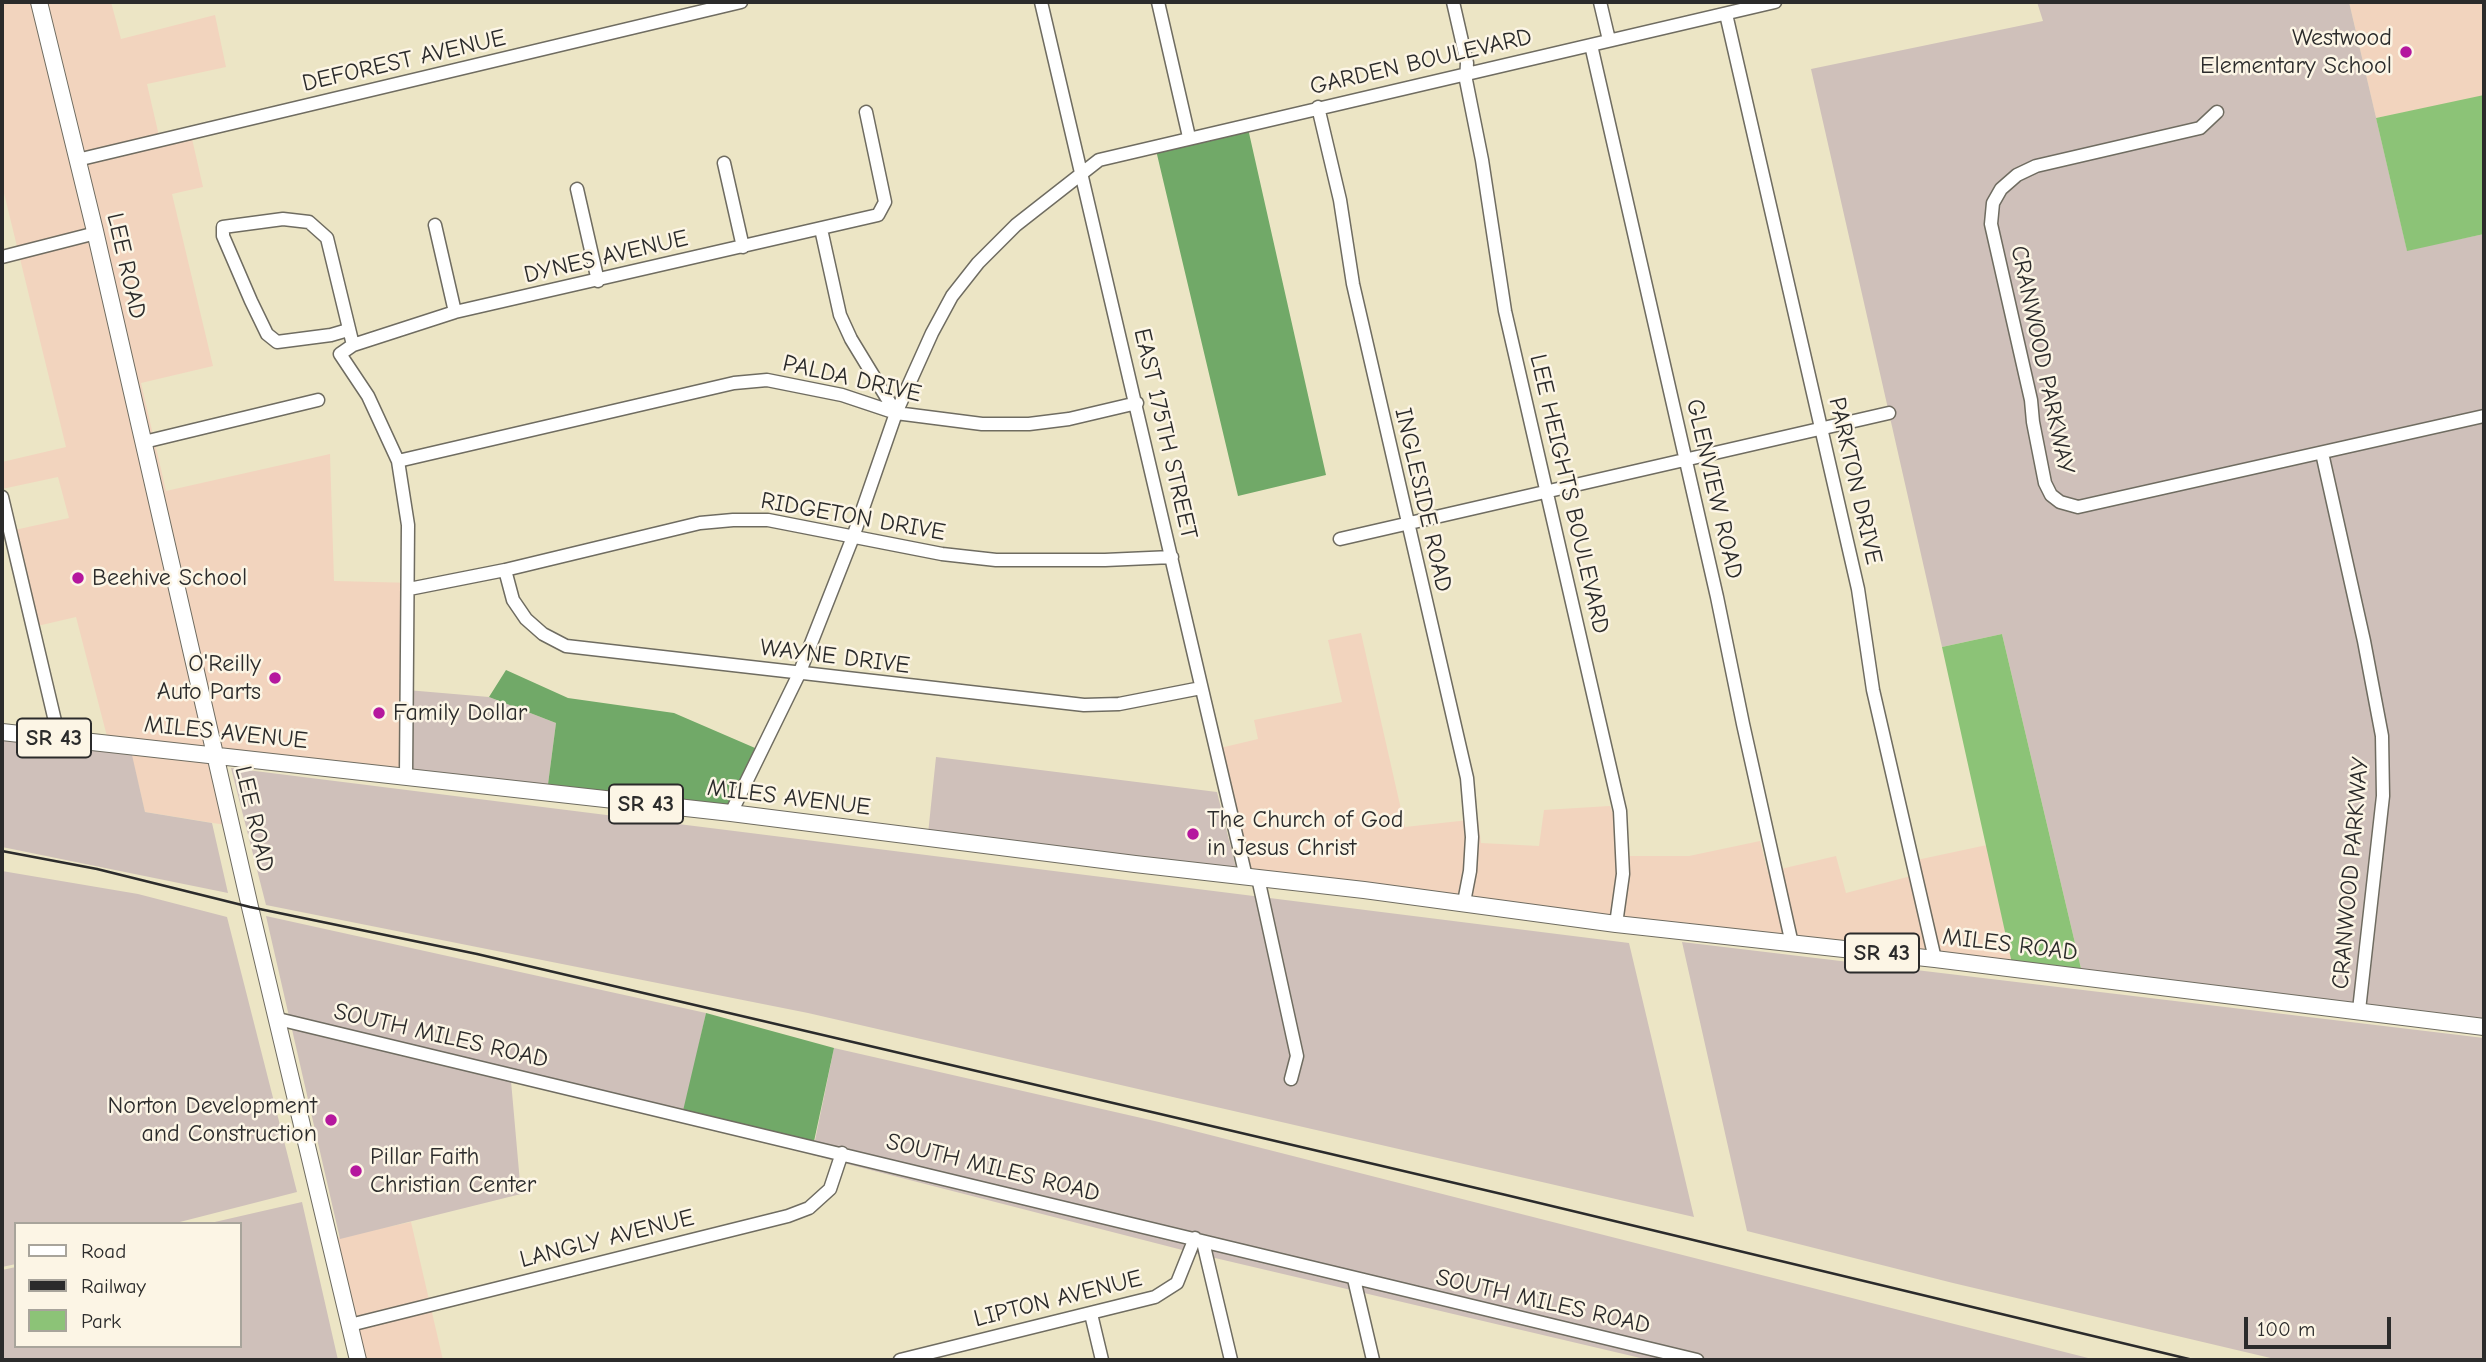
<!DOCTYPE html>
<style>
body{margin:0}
#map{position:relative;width:2486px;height:1362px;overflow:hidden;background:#ece5c5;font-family:"Comic Neue",sans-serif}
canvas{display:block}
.frame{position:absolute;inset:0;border:4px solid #2b2b2b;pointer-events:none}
.legend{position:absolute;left:14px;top:1222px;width:228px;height:126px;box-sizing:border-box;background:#fcf5e5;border:2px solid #a8a49b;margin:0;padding:9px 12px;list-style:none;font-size:21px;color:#2b2b2b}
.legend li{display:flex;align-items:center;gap:14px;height:35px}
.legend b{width:35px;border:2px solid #a8a49b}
.scale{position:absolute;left:2244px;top:1317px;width:147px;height:32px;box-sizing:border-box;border:4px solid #2b2b2b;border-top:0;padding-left:9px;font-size:21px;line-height:24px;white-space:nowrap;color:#2b2b2b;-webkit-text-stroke:5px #fcf5e5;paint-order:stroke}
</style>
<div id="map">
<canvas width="2486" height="1362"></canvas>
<div class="frame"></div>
<ul class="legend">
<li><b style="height:9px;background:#fff"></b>Road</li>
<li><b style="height:9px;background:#2b2b2b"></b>Railway</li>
<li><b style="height:19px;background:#8cc377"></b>Park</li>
</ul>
<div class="scale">100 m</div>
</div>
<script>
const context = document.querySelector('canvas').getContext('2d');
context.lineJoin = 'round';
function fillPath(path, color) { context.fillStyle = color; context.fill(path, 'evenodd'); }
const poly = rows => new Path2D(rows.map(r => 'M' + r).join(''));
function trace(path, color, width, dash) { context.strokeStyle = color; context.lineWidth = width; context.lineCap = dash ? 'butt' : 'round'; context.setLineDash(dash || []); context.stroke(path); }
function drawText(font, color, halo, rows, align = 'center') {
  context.font = font + ' "Comic Neue",sans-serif'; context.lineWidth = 5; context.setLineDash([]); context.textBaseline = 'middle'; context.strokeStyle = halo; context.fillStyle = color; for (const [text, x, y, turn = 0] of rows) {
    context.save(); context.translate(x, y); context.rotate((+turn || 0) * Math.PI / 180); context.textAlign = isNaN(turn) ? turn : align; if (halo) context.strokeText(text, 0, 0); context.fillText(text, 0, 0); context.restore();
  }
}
const built = poly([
 [2,2,111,2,121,39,215,15,226,67,147,84,159,136,190,130,203,187,172,194,213,366,141,383,166,491,330,454,334,581,415,583,412,776,216,755,232,826,145,812,129,746,109,744,76,617,33,627,10,531,69,518,58,477,2,489,2,462,66,447,2,185],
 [2349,2,2484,2,2484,96,2376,118],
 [1361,633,1405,827,1478,819,1481,843,1539,846,1544,810,1610,806,1629,856,1689,856,1760,841,1768,872,1836,856,1846,893,1915,875,1912,861,1987,845,2013,968,1246,877,1216,749,1258,739,1254,720,1342,702,1328,640],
 [411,1222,443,1360,358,1360,330,1239]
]);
const industrial = poly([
 [2037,2,2349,2,2407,250,2484,234,2484,1027,2083,977,2002,634,1942,647,1811,69,2043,21],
 [407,690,489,697,556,723,547,792,406,775],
 [2,739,132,755,145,812,212,823,228,893,2,847],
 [936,757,1217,792,1236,868,928,834],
 [231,768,1629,943,1694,1217,808,1013,266,905],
 [2,871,138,894,227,917,297,1192,172,1224,16,1224,16,1264,2,1267],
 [266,916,706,1013,682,1122,511,1081,521,1194,340,1239],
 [1682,942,2484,1038,2484,1360,2279,1360,1953,1283,1747,1231],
 [834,1048,1159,1122,2096,1360,1649,1360,1198,1254,812,1155],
 [302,1202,338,1360,2,1360,2,1270,16,1267,16,1346,240,1346,240,1224,206,1224]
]);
const green = poly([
 [2484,95,2484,234,2407,251,2376,118],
 [2002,634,2083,977,2013,968,1942,647]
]);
const forest = poly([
 [1247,124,1326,475,1238,496,1155,146],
 [506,670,568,698,674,713,762,751,731,813,547,792,556,723,489,697],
 [706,1013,834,1048,813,1146,682,1115]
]);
const minor = poly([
 [1041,2,1246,877],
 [1158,2,1189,137],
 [1453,2,1467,63,1466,80,1482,160,1505,311,1620,811,1623,874,1616,924],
 [1600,2,1609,40],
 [1726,14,1858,589,1873,690,1935,959],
 [1591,45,1717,597,1743,724,1792,944],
 [1318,107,1340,200,1353,284,1467,778,1472,837,1470,871,1464,902],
 [2217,112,2200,128,2036,166,2017,175,2001,189,1993,203,1991,224,2031,400,2033,422,2045,483,2051,495,2060,502,2078,507,2484,416],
 [77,160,741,2],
 [724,163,743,247],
 [577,189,598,281],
 [435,225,455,312],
 [821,229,840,315,851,339,896,413],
 [2,257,96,233],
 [348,330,331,335,277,342,267,334,251,301,223,236,223,227,283,219,309,222,327,238,353,345],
 [144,442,318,400],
 [2322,453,2364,641,2382,736,2383,796,2359,1010],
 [398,461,734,383,767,380,842,395,896,413,982,424,1029,424,1069,419,1137,403],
 [2,497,59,738],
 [1340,539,1889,413],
 [505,570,513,600,526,619,543,634,566,646,1084,705,1119,704,1201,688],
 [409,589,505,570,700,523,733,520,768,520,942,554,996,560,1105,560,1172,557],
 [406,775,408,525,398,461,368,396,340,354,353,345,455,312,878,215,885,202,866,112],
 [731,813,799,674,853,537,896,413,932,333,952,296,978,263,1016,225,1099,160,1775,2],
 [1258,878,1297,1056,1291,1079],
 [278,1019,1697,1360],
 [1203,1242,1231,1360],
 [1354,1279,1373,1360],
 [1091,1314,1102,1360],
 [350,1325,788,1216,809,1208,830,1189,842,1153],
 [900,1360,1155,1297,1177,1283,1195,1238]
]);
const major = poly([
 [39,2,95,231,250,907,358,1360],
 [2,732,731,813,1135,864,1364,890,1616,924,1935,959,2484,1027]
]);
const rail = poly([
 [2,851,97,869,250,907,477,954,1506,1195,2193,1360]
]);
const markers = [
 [2406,52,7,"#b5179e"],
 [78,578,7,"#b5179e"],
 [275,678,7,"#b5179e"],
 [379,713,7,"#b5179e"],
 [1193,834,7,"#b5179e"],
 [331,1120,7,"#b5179e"],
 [356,1171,7,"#b5179e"]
];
const shields = [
 [54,738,74],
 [646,804,74],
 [1882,953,74]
];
const shieldNames = [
 ["SR 43",54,738],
 ["SR 43",646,804],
 ["SR 43",1882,953]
];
const poiNames = [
 ["Westwood",2392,38,"right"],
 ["Elementary School",2392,66,"right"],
 ["Beehive School",92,578],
 ["O'Reilly",261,664,"right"],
 ["Auto Parts",261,692,"right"],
 ["Family Dollar",393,713],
 ["The Church of God",1207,820],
 ["in Jesus Christ",1207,848],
 ["Norton Development",317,1106,"right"],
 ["and Construction",317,1134,"right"],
 ["Pillar Faith",370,1157],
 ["Christian Center",370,1185]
];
const streetNames = [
 ["DEFOREST AVENUE",404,61,-13],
 ["GARDEN BOULEVARD",1421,62,-13],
 ["DYNES AVENUE",606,257,-13],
 ["LEE ROAD",126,266,77],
 ["CRANWOOD PARKWAY",2042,360,78],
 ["PALDA DRIVE",852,379,13],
 ["EAST 175TH STREET",1165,434,77],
 ["PARKTON DRIVE",1855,481,77],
 ["GLENVIEW ROAD",1714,489,77],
 ["LEE HEIGHTS BOULEVARD",1569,494,77],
 ["INGLESIDE ROAD",1423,500,77],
 ["RIDGETON DRIVE",853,517,10],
 ["WAYNE DRIVE",835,657,7],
 ["MILES AVENUE",226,733,6],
 ["MILES AVENUE",789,798,7],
 ["LEE ROAD",254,819,77],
 ["CRANWOOD PARKWAY",2351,873,-85],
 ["MILES ROAD",2010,945,7],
 ["SOUTH MILES ROAD",441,1036,13],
 ["SOUTH MILES ROAD",993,1168,14],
 ["LANGLY AVENUE",607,1239,-14],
 ["LIPTON AVENUE",1058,1299,-14],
 ["SOUTH MILES ROAD",1543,1302,13]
];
fillPath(built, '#f2d4be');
fillPath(industrial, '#cfc0ba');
fillPath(green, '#8cc377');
fillPath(forest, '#71a968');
trace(minor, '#6f6c61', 15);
trace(major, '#6f6c61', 18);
trace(minor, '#fff', 12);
trace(major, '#fff', 16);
trace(rail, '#2b2b2b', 2.5);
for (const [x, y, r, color] of markers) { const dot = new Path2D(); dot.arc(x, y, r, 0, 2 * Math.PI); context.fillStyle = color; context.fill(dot); trace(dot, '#fcf5e5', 2.5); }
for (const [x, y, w] of shields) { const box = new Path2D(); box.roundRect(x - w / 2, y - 19.5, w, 39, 5); context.fillStyle = '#fcf5e5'; context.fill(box); trace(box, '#2b2b2b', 2); }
drawText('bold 23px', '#2b2b2b', null, shieldNames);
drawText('24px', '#2b2b2b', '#fcf5e5', poiNames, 'left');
drawText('24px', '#2b2b2b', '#fcf5e5', streetNames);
</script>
